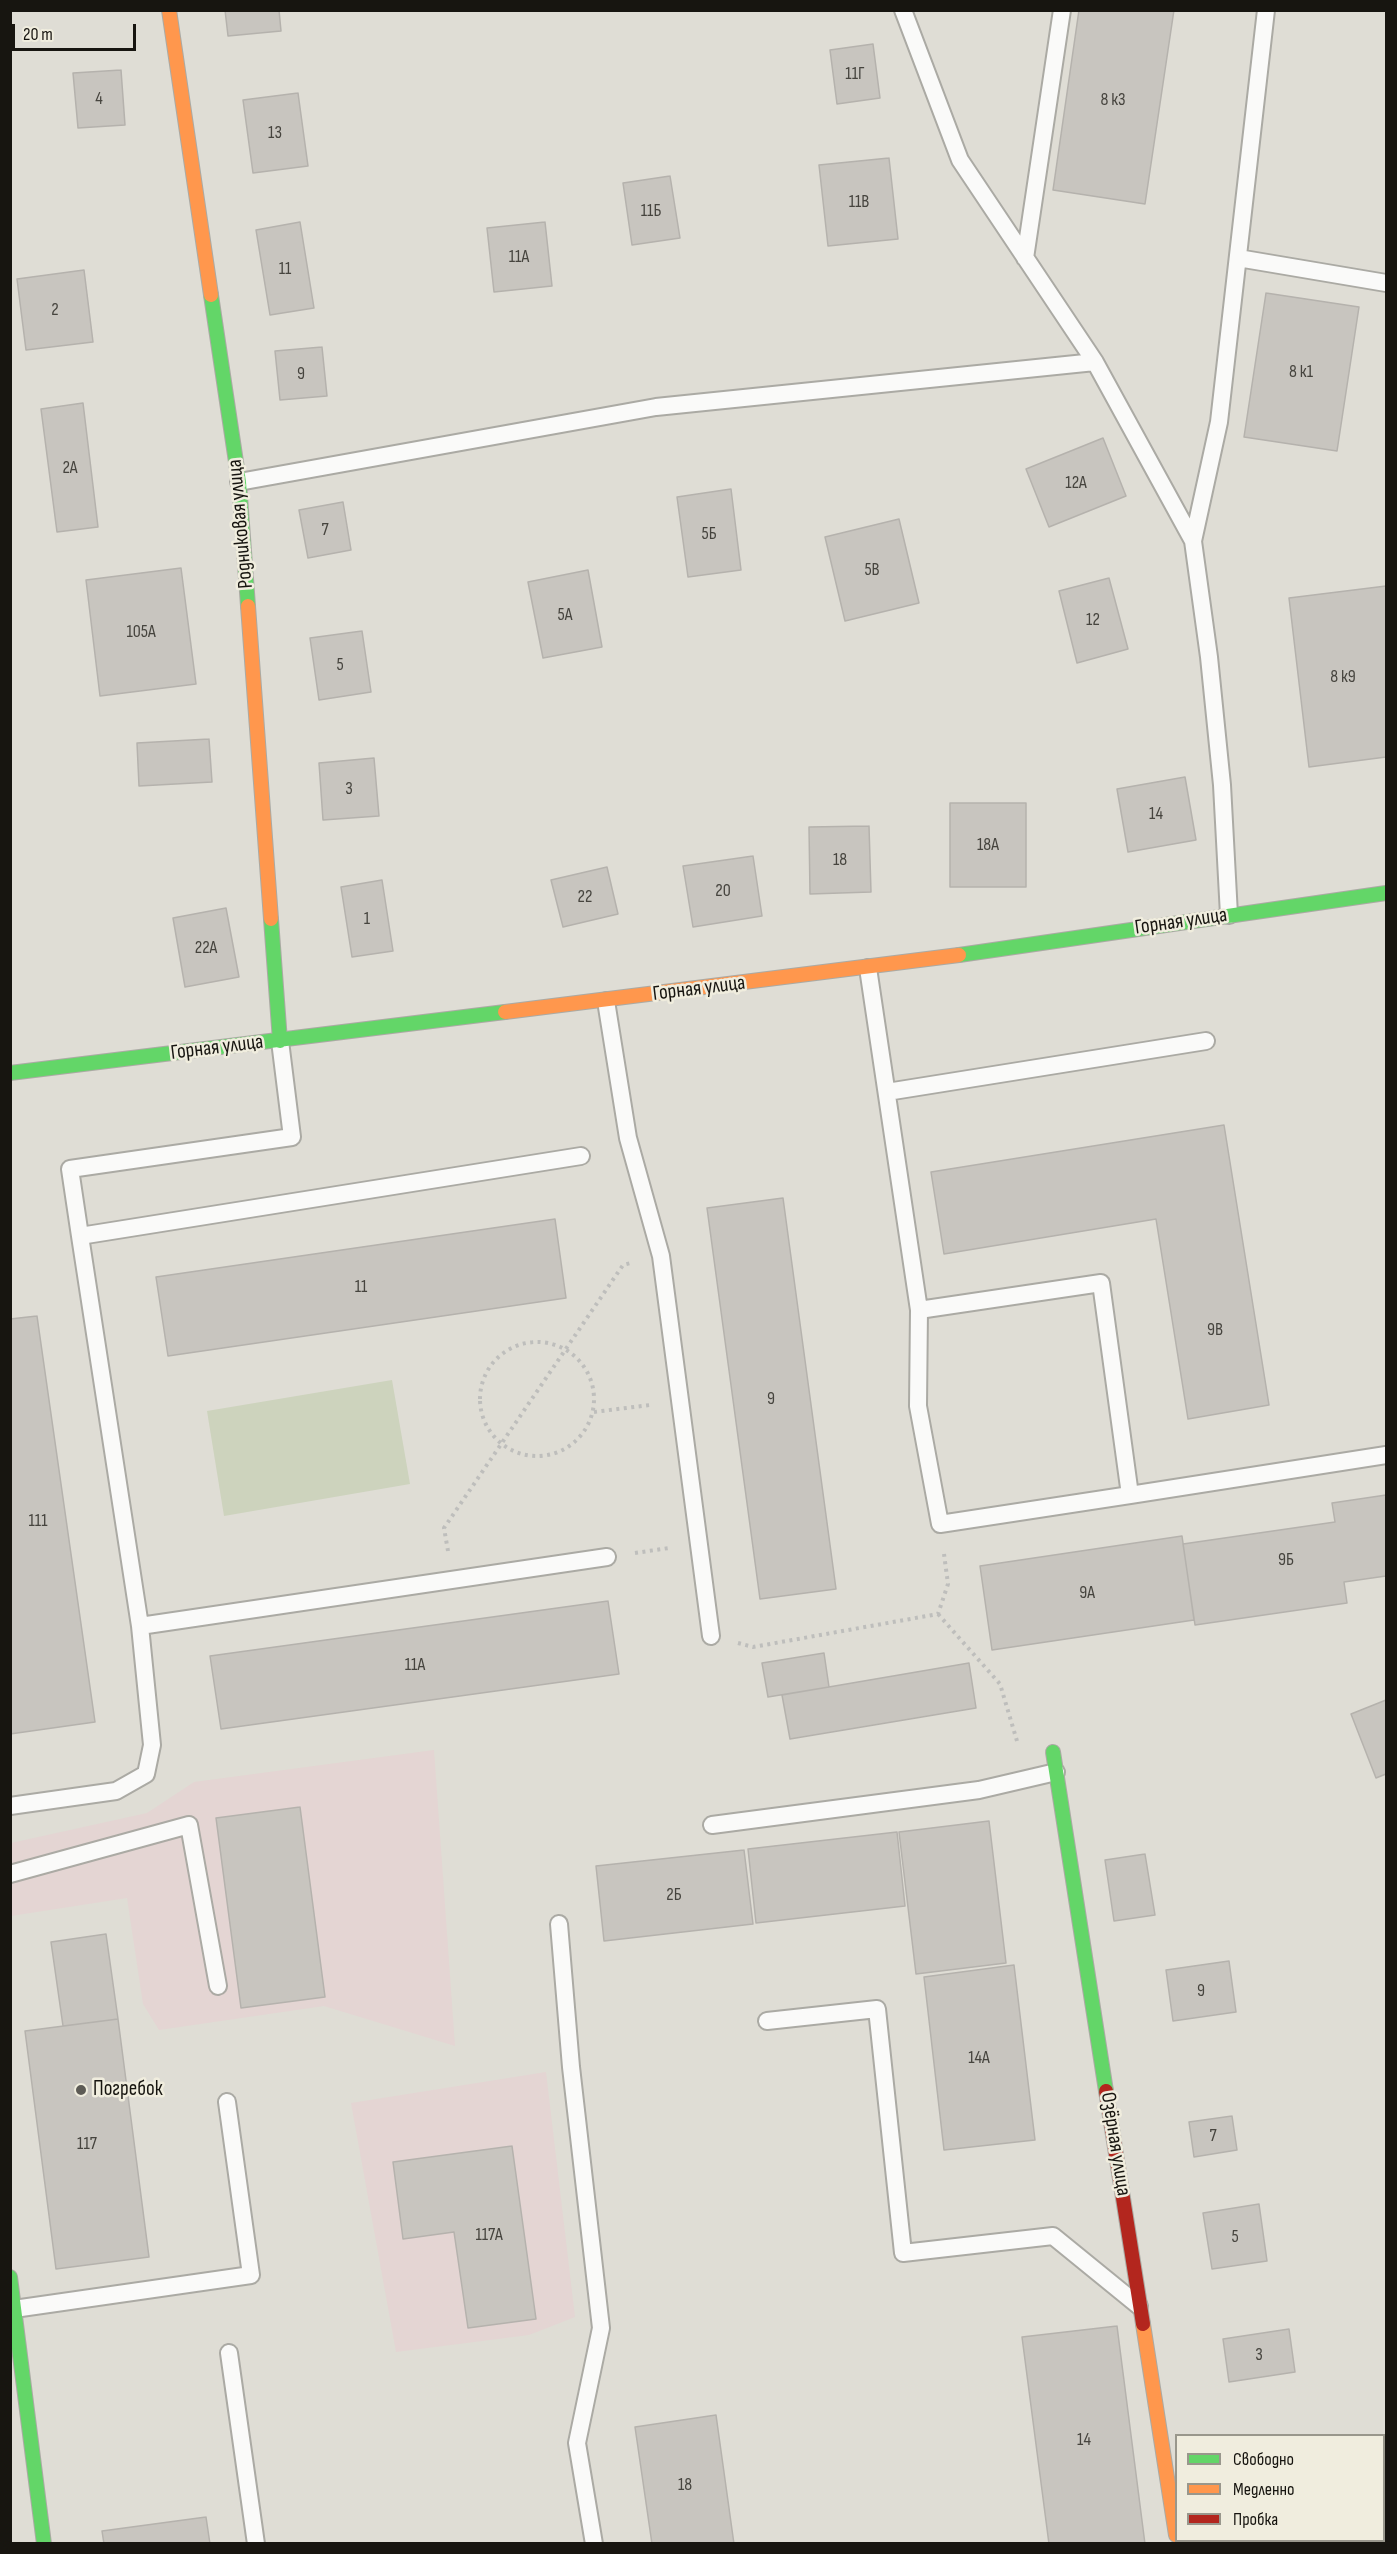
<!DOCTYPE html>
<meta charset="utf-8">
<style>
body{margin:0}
#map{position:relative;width:1397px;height:2554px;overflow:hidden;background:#dfddd5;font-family:"Sofia Sans Condensed",sans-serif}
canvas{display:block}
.frame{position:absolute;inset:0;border:12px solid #171510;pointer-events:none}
.legend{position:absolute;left:1175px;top:2434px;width:210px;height:108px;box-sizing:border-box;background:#f0edde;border:2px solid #99978c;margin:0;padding:8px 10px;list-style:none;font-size:18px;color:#171510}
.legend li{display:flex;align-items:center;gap:12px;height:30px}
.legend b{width:30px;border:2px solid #99978c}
.scale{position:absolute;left:12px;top:24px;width:124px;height:27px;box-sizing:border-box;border:3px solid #171510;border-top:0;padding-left:8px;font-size:18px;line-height:21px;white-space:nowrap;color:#171510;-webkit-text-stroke:4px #f0edde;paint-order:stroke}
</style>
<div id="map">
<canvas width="1397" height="2554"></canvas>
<div class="frame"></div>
<ul class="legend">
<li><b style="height:8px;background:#63d668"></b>Свободно</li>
<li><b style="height:8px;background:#ff974d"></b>Медленно</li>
<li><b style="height:8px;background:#b3261e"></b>Пробка</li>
</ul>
<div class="scale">20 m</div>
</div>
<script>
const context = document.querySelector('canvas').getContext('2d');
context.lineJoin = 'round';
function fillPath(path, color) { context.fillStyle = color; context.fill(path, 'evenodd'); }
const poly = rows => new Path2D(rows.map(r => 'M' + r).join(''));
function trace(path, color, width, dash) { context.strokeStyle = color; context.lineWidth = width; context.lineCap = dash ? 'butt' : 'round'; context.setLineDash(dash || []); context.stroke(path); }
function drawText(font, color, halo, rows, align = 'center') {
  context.font = font + ' "Sofia Sans Condensed",sans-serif'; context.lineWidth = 5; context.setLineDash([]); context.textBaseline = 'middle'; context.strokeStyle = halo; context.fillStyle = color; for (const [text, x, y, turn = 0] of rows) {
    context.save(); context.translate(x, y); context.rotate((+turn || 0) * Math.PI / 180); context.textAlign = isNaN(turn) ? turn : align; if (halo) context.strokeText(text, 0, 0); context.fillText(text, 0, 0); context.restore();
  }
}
const industrial = poly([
 [434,1750,455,2046,324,2006,159,2030,143,2004,127,1898,11,1916,11,1843,147,1813,194,1782],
 [546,2072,575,2317,529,2335,396,2352,351,2103]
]);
const green = poly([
 [392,1380,410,1484,224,1516,207,1411]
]);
const building = poly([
 [225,10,279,10,281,31,228,36,225,10],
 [1079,10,1174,10,1145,204,1053,190,1079,10],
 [873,44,880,98,837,104,830,50,873,44],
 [121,70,125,125,78,128,73,73,121,70],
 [298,93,308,166,253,173,243,100,298,93],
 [889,158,898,239,828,246,819,165,889,158],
 [670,176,680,238,632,245,623,183,670,176],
 [300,222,314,308,270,315,256,230,300,222],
 [545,222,552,286,494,292,487,228,545,222],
 [84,270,93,342,26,350,17,279,84,270],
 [1266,293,1359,307,1337,451,1244,437,1266,293],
 [322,347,327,396,280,400,275,351,322,347],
 [83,403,98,527,57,532,41,409,83,403],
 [1103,438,1126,496,1049,527,1026,469,1103,438],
 [731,489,741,570,688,577,677,497,731,489],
 [343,502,351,550,308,558,299,510,343,502],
 [899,519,919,603,845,621,825,537,899,519],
 [181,568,196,684,100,696,86,580,181,568],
 [588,570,602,647,543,658,528,582,588,570],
 [1109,578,1128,649,1077,663,1059,591,1109,578],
 [1386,586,1386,757,1309,767,1289,598,1386,586],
 [362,631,371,692,319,700,310,638,362,631],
 [209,739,212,782,139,786,137,743,209,739],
 [374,758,379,816,323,820,319,763,374,758],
 [1185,777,1196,840,1128,852,1117,789,1185,777],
 [950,803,1026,803,1026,887,950,887,950,803],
 [869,826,871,892,810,894,809,827,869,826],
 [753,856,762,916,693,927,683,866,753,856],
 [607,867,618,914,563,927,551,880,607,867],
 [382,880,393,951,352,957,341,887,382,880],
 [226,908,239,977,185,987,173,918,226,908],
 [1224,1125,1269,1405,1188,1419,1156,1219,944,1254,931,1172,1224,1125],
 [783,1198,836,1589,760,1599,707,1208,783,1198],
 [555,1219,566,1298,168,1356,156,1277,555,1219],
 [37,1316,95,1722,10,1734,10,1319,37,1316],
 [1386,1495,1386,1576,1344,1582,1347,1603,1195,1625,1183,1544,1335,1522,1332,1503,1386,1495],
 [1182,1536,1194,1620,992,1650,980,1566,1182,1536],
 [608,1601,619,1674,221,1729,210,1656,608,1601],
 [824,1653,829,1687,768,1697,762,1663,824,1653],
 [969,1663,976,1708,790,1739,782,1695,969,1663],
 [1386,1700,1386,1774,1376,1778,1351,1714,1386,1700],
 [300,1807,325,1997,241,2008,216,1818,300,1807],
 [989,1821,1006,1963,916,1974,899,1832,989,1821],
 [897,1832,905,1906,756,1923,748,1849,897,1832],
 [744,1850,753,1924,604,1941,596,1866,744,1850],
 [1145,1854,1155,1915,1114,1921,1105,1860,1145,1854],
 [106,1934,118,2019,63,2026,51,1942,106,1934],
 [1229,1961,1236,2012,1173,2021,1166,1970,1229,1961],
 [1014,1965,1035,2140,944,2150,924,1977,1014,1965],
 [118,2019,149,2257,56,2269,25,2031,118,2019],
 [1232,2116,1237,2150,1194,2157,1189,2122,1232,2116],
 [512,2146,536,2319,468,2328,454,2232,403,2239,393,2162,512,2146],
 [1259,2204,1267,2261,1212,2269,1203,2213,1259,2204],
 [1117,2326,1145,2544,1049,2544,1022,2337,1117,2326],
 [1289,2329,1295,2372,1229,2382,1223,2339,1289,2329],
 [716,2415,734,2544,652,2544,635,2427,716,2415],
 [206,2517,210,2544,104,2544,102,2531,206,2517]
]);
const path = poly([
 '480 1399a57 57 0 1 1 114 0a57 57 0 1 1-114 0Z',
 [594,1412,650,1405],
 [448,1551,444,1528,623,1265,631,1263],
 [635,1553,669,1548],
 [938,1614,1000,1684,1017,1741],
 [738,1643,753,1647,938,1614,948,1584,944,1554]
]);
const lane = poly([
 [903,10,960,160,1095,362,1193,541,1209,657,1222,785,1229,915],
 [1025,258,1062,10],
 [1238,258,1386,283],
 [239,482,656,407,1095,362],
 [1193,541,1219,422,1266,10],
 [868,968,919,1310,918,1406,940,1524,1130,1495,1101,1283,919,1310],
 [606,1001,628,1138,661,1256,711,1636],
 [280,1041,292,1137,70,1169,80,1236,581,1156],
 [887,1092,1206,1041],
 [1130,1495,1386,1455],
 [140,1626,607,1557],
 [10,1806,116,1791,146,1774,152,1745,140,1626,80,1236],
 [712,1825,979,1790,1056,1772],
 [10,1874,189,1825,218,1986],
 [559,1924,571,2067,601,2328,577,2443,594,2544],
 [767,2021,877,2009,903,2253,1053,2236,1139,2306],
 [14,2309,251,2275,227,2102],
 [229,2353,256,2544]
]);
const fast = poly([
 [211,295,239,482,248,606],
 [271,919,280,1041],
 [959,955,1386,893],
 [10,1073,505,1012],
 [1053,1752,1106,2091],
 [10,2277,44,2544]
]);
const slow = poly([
 [169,10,211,295],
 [248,606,271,919],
 [505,1012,959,955],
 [1143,2324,1176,2535]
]);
const jam = poly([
 [1106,2091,1143,2324]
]);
const markers = [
 [81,2090,6,"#5d5b55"]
];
const numberNames = [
 ["11Г",855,74],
 ["4",99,99],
 ["8 к3",1113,100],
 ["13",275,133],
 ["11В",859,202],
 ["11Б",651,211],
 ["11А",519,257],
 ["11",285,269],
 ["2",55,310],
 ["8 к1",1301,372],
 ["9",301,374],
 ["2А",70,468],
 ["12А",1076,483],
 ["7",325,530],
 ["5Б",709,534],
 ["5В",872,570],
 ["5А",565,615],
 ["12",1093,620],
 ["105А",141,632],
 ["5",340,665],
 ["8 к9",1343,677],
 ["3",349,789],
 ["14",1156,814],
 ["18А",988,845],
 ["18",840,860],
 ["20",723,891],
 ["22",585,897],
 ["1",367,919],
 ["22А",206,948],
 ["11",361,1287],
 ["9В",1215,1330],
 ["9",771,1399],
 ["111",38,1521],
 ["9Б",1286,1560],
 ["9А",1087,1593],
 ["11А",415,1665],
 ["2Б",674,1895],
 ["9",1201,1991],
 ["14А",979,2058],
 ["7",1213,2136],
 ["117",87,2144],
 ["117А",489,2235],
 ["5",1235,2237],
 ["3",1259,2355],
 ["14",1084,2440],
 ["18",685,2485]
];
const streetNames = [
 ["Родниковая улица",241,524,-95],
 ["Горная улица",1181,922,-8],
 ["Горная улица",699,989,-7],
 ["Горная улица",217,1048,-7],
 ["Озёрная улица",1115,2144,81]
];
const poiNames = [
 ["Погребок",93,2090]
];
fillPath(industrial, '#e4d5d3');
fillPath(green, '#cdd3bd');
fillPath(building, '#c8c5bf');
trace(building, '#b5b2ad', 1.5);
trace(lane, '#abaaa4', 20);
trace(fast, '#abaaa4', 16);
trace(slow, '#abaaa4', 16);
trace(jam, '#abaaa4', 16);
trace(path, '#bebebc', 4, [3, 4.5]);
trace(lane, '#fafaf9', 16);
trace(fast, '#63d668', 14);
trace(slow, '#ff974d', 14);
trace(jam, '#b3261e', 14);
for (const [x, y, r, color] of markers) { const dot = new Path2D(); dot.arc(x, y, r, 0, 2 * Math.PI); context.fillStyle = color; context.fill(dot); trace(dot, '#f0edde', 2); }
drawText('18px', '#46443e', null, numberNames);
drawText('21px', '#171510', '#f0edde', streetNames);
drawText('21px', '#171510', '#f0edde', poiNames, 'left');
</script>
